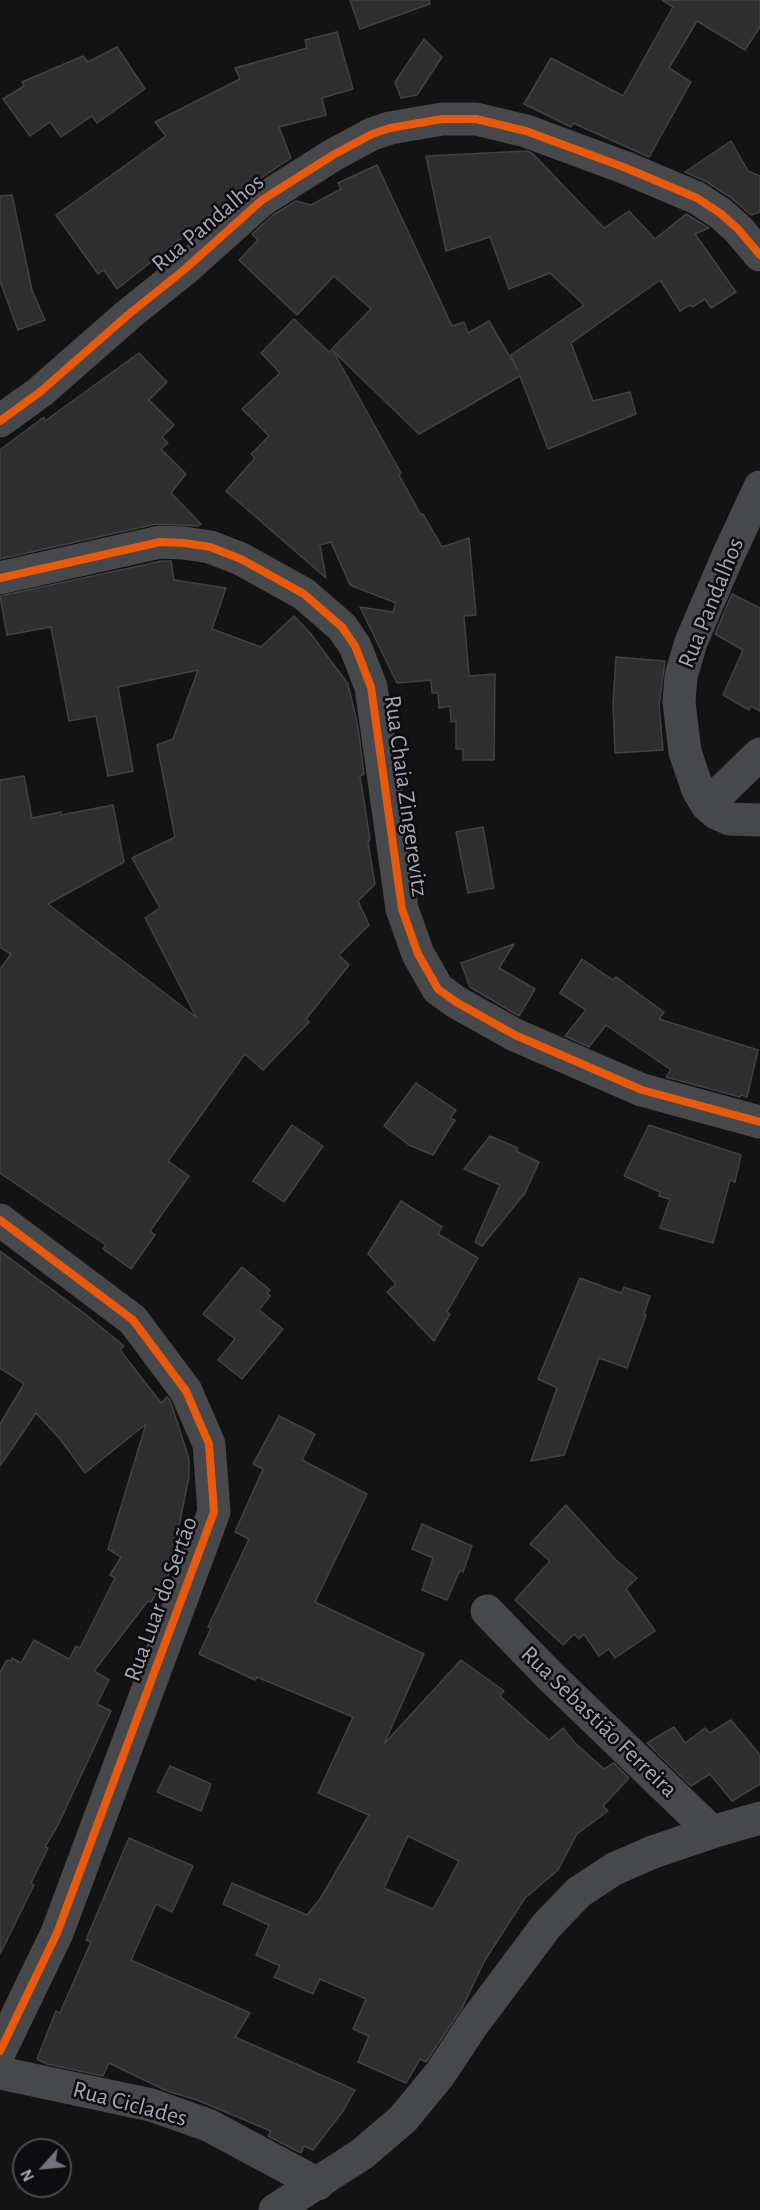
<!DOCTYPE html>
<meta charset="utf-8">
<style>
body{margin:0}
#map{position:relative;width:760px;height:2210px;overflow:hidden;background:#131313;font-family:"Alegreya Sans",sans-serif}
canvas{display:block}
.north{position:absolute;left:12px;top:2138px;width:60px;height:60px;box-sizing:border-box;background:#0d0d0f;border:2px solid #494b51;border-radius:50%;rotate:243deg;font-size:16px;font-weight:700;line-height:24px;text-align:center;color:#a4a7b4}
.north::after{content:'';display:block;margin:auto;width:21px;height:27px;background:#71737c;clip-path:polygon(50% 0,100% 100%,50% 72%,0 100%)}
</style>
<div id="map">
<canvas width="760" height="2210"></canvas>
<div class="north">N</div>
</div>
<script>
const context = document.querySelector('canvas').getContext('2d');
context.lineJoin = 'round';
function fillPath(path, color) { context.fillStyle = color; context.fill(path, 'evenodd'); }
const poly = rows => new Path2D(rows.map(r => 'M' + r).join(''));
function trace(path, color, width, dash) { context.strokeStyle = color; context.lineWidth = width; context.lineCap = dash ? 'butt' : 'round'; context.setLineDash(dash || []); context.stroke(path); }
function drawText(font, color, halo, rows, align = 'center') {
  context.font = font + ' "Alegreya Sans",sans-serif'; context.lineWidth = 5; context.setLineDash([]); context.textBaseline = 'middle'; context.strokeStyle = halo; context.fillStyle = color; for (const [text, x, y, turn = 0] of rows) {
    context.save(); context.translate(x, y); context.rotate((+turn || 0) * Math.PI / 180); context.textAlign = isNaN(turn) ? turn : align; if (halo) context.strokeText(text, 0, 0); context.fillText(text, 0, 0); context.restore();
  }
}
const building = poly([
 [350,0,429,0,430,4,360,29,350,0],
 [662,0,760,0,760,27,745,50,697,21,669,68,691,82,649,157,573,123,571,127,524,104,551,58,623,96,673,7,662,0],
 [337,32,353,89,322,98,326,115,279,127,291,158,252,184,225,208,222,206,117,289,104,270,98,274,56,215,166,136,155,122,240,79,235,68,307,48,305,40,337,32],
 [424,39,442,57,417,95,401,98,395,82,424,39],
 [117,47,145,89,97,123,92,116,61,137,50,122,30,136,3,99,24,86,22,82,83,56,88,62,117,47],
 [731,141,748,171,760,176,760,212,751,215,730,197,707,182,685,172,731,141],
 [527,151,533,154,604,228,629,211,655,239,686,214,709,228,695,234,736,292,711,308,705,299,692,307,690,305,680,311,660,280,571,343,593,401,630,392,636,414,548,449,520,376,419,434,333,351,401,473,399,475,421,515,423,514,442,547,469,538,476,615,464,616,469,676,495,674,494,760,463,760,463,749,456,749,456,721,451,722,450,706,439,708,438,693,432,693,431,680,397,683,360,607,393,612,396,603,350,585,331,542,320,545,326,578,226,491,255,458,251,454,269,436,242,409,280,373,261,353,294,319,329,352,371,309,334,276,297,315,239,260,258,240,252,234,273,215,296,201,311,205,341,189,338,183,377,165,452,326,464,322,468,333,489,321,517,369,511,355,584,305,550,273,509,289,490,237,446,251,426,156,527,151],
 [12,195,32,290,45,320,18,330,0,281,0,196,12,195],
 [139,353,167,382,149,400,174,425,162,437,168,443,161,449,186,474,171,493,201,524,198,526,156,524,0,559,0,450,44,417,45,421,139,353],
 [162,561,171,561,174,580,226,588,212,629,261,647,294,616,311,634,348,684,358,727,364,774,360,776,370,839,368,842,375,884,358,901,369,925,339,955,349,965,306,1019,309,1022,263,1070,245,1054,168,1161,189,1176,150,1231,155,1235,131,1269,103,1249,106,1245,0,1173,0,969,11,954,0,947,0,780,24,776,32,818,61,812,61,815,113,805,124,862,48,904,196,1017,145,918,160,908,132,858,175,837,157,745,173,739,198,670,118,687,133,771,108,776,96,716,69,721,51,627,7,635,0,596,162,561],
 [732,594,760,608,760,711,751,706,749,710,723,695,743,650,715,634,732,594],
 [616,657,665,661,659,706,663,750,615,753,613,704,616,657],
 [483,827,494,888,468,893,456,832,483,827],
 [514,944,499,968,535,989,519,1016,470,987,461,963,514,944],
 [582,959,613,980,616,977,664,1012,659,1019,758,1050,747,1097,741,1095,740,1097,666,1077,671,1070,606,1025,589,1047,565,1036,586,1010,560,993,582,959],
 [416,1083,456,1110,450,1118,455,1120,433,1155,409,1145,384,1126,416,1083],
 [292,1125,323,1146,284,1202,253,1181,292,1125],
 [649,1125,741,1155,735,1182,730,1180,713,1243,660,1228,670,1199,659,1196,660,1192,624,1176,649,1125],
 [490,1136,518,1148,516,1151,539,1162,525,1193,482,1246,475,1242,500,1185,464,1169,490,1136],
 [401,1201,442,1227,438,1234,478,1258,447,1312,450,1314,434,1341,387,1292,396,1284,368,1254,401,1201],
 [0,1251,85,1314,124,1346,120,1350,161,1403,167,1397,170,1400,189,1459,189,1477,169,1574,151,1602,148,1601,94,1671,109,1680,97,1704,111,1711,58,1825,45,1847,48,1848,31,1883,34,1885,0,1954,0,1672,7,1660,11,1661,12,1658,21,1663,34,1640,69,1659,76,1646,80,1648,115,1578,110,1575,121,1557,108,1549,146,1424,85,1473,60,1439,36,1413,0,1466,0,1424,24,1384,0,1368,0,1251],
 [242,1267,270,1290,267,1293,270,1296,259,1310,283,1329,242,1379,218,1360,235,1339,203,1314,242,1267],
 [580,1278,621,1293,624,1287,650,1296,644,1314,646,1315,627,1368,599,1358,564,1455,531,1461,557,1388,538,1379,580,1278],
 [279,1416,315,1434,302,1460,367,1494,315,1602,424,1654,384,1744,461,1660,504,1691,500,1696,549,1740,563,1728,575,1743,604,1769,614,1763,629,1778,603,1806,608,1811,577,1834,558,1870,525,1898,485,1960,462,2008,426,2062,420,2059,406,2083,358,2062,369,2036,353,2029,366,1999,320,1979,313,1994,274,1977,280,1966,256,1955,269,1925,223,1904,232,1883,307,1915,320,1899,369,1815,318,1793,353,1717,257,1677,255,1680,199,1654,211,1628,208,1627,249,1539,235,1532,263,1469,253,1464,279,1416],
 [408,1836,459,1861,433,1909,384,1888,408,1836],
 [566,1505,616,1560,637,1578,626,1589,655,1631,615,1658,609,1649,599,1656,584,1634,579,1639,574,1634,563,1645,515,1600,550,1561,530,1544,566,1505],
 [422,1524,472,1546,463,1572,460,1570,447,1600,422,1590,433,1558,412,1549,422,1524],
 [731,1720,760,1755,760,1784,732,1801,710,1774,691,1786,647,1743,674,1727,685,1743,705,1728,710,1733,731,1720],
 [170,1766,211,1784,201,1811,157,1792,170,1766],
 [129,1838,193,1866,172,1912,156,1904,131,1960,250,2013,235,2037,355,2090,343,2111,313,2150,304,2146,301,2153,268,2136,271,2131,197,2100,167,2091,109,2063,103,2076,47,2064,37,2059,56,2011,60,2013,91,1942,86,1940,129,1838]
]);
const minor = poly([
 [0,421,40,392,129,314,185,269,262,200,333,155,372,134,390,128,442,119,476,119,526,131,626,168,697,198,720,213,738,229,760,255],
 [760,487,727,558,691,642,681,676,679,702,685,752,698,790,707,805,716,813,730,819,760,820],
 [0,578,160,542,184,543,210,547,241,559,304,594,342,627,355,646,371,687,402,909,418,954,438,989,456,1002,515,1035,642,1090,760,1122],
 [707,805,760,754],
 [0,1220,133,1320,186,1391,209,1444,214,1512,57,1933,0,2051],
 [487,1611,549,1675,712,1832],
 [0,2073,151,2105,208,2125,318,2184],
 [275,2210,362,2154,403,2119,440,2074,473,2024,547,1925,579,1892,614,1869,653,1852,712,1832,760,1818]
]);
const cycleway = poly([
 [0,421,40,392,129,314,185,269,262,200,333,155,372,134,390,128,442,119,476,119,526,131,626,168,697,198,720,213,738,229,760,255],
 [0,578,160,542,184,543,210,547,241,559,304,594,342,627,355,646,371,687,402,909,418,954,438,989,456,1002,515,1035,642,1090,760,1122],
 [0,1220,133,1320,186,1391,209,1444,214,1512,57,1933,0,2051]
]);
const streetNames = [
 ["Rua Pandalhos",208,223,-40],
 ["Rua Pandalhos",711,603,-68],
 ["Rua Chaia Zingerevitz",406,796,82],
 ["Rua Luar do Sertão",161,1599,-70],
 ["Rua Sebastião Ferreira",599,1722,44],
 ["Rua Ciclades",130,2104,15]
];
fillPath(building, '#2e2e2e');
trace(building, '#424246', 1.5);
trace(minor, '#47484c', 33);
trace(cycleway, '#e8590c', 8);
drawText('24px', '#a4a7b4', '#0d0d0f', streetNames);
</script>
